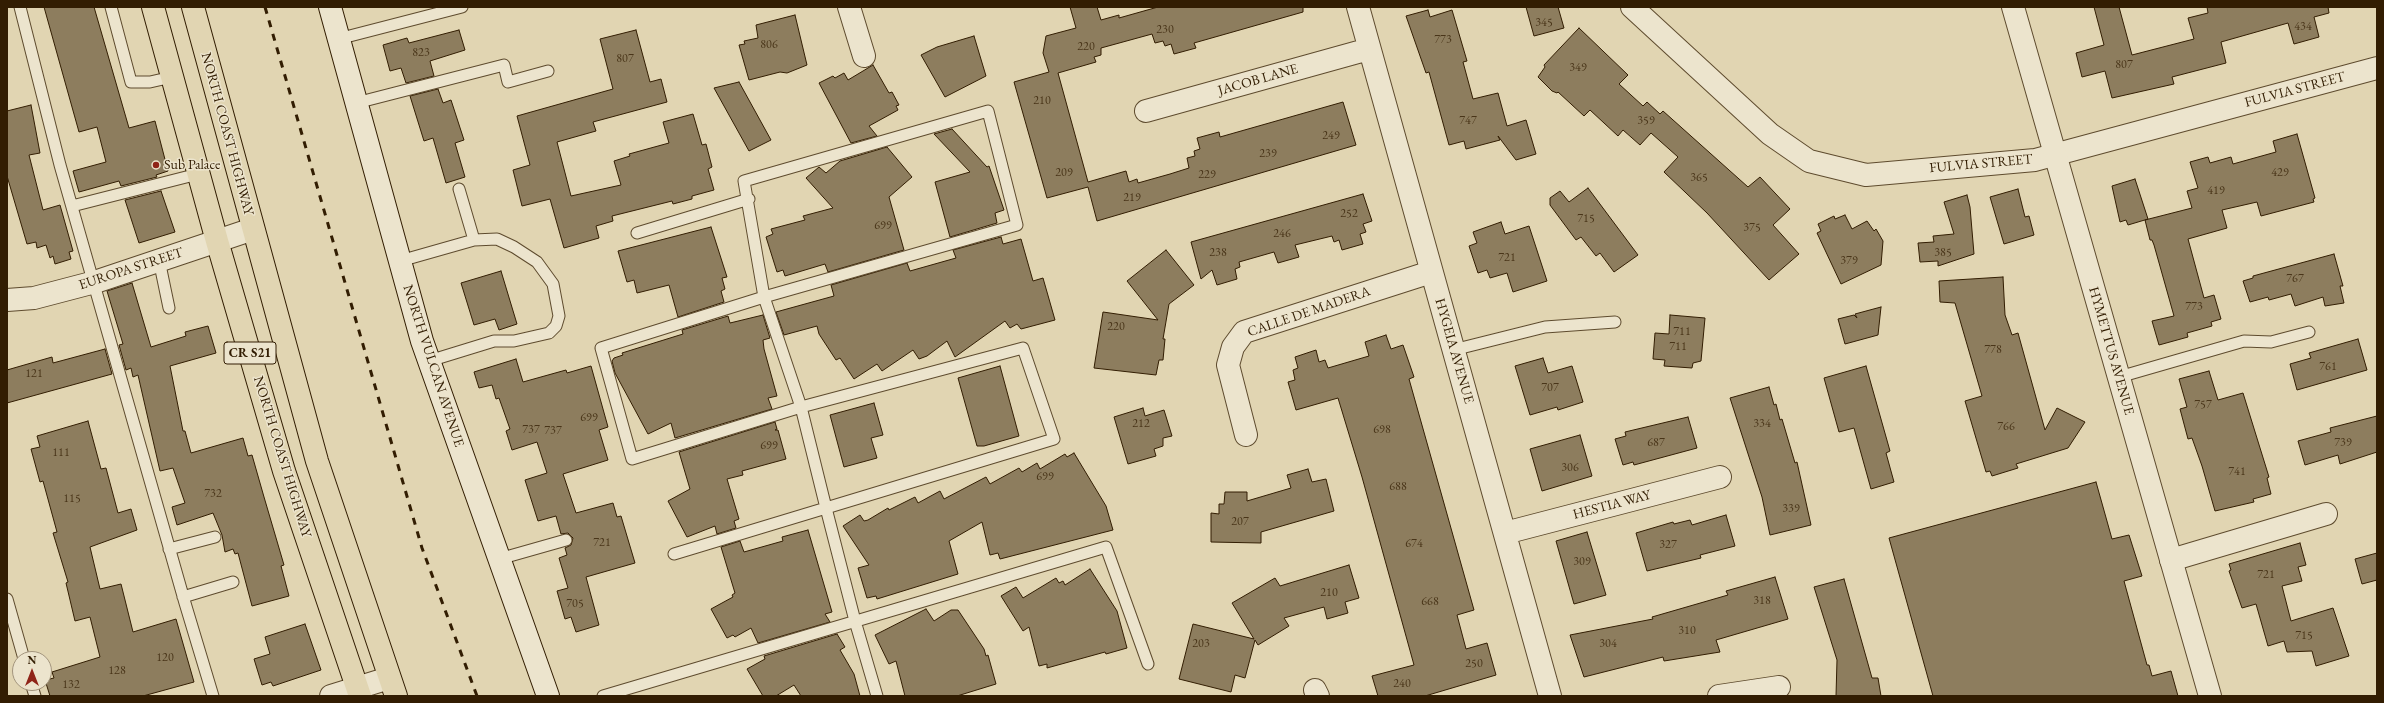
<!DOCTYPE html>
<style>
body{margin:0}
#map{position:relative;width:2384px;height:703px;overflow:hidden;background:#e1d5b2;font-family:"EB Garamond",serif}
canvas{display:block}
.frame{position:absolute;inset:0;border:8px solid #321d02;pointer-events:none}
.north{position:absolute;left:12px;top:651px;width:40px;height:40px;box-sizing:border-box;background:#ece4cd;border:1px solid #a2947c;border-radius:50%;rotate:0deg;font-size:11px;font-weight:700;line-height:16px;text-align:center;color:#321d02}
.north::after{content:'';display:block;margin:auto;width:14px;height:18px;background:#8f2418;clip-path:polygon(50% 0,100% 100%,50% 72%,0 100%)}
</style>
<div id="map">
<canvas width="2384" height="703"></canvas>
<div class="frame"></div>
<div class="north">N</div>
</div>
<script>
const context = document.querySelector('canvas').getContext('2d');
context.lineJoin = 'round';
function fillPath(path, color) { context.fillStyle = color; context.fill(path, 'evenodd'); }
const poly = rows => new Path2D(rows.map(r => 'M' + r).join(''));
function trace(path, color, width, dash) { context.strokeStyle = color; context.lineWidth = width; context.lineCap = dash ? 'butt' : 'round'; context.setLineDash(dash || []); context.stroke(path); }
function drawText(font, color, halo, rows, align = 'center') {
  context.font = font + ' "EB Garamond",serif'; context.lineWidth = 3; context.setLineDash([]); context.textBaseline = 'middle'; context.strokeStyle = halo; context.fillStyle = color; for (const [text, x, y, turn = 0] of rows) {
    context.save(); context.translate(x, y); context.rotate((+turn || 0) * Math.PI / 180); context.textAlign = isNaN(turn) ? turn : align; if (halo) context.strokeText(text, 0, 0); context.fillText(text, 0, 0); context.restore();
  }
}
const building = poly([
 [44,7,94,7,129,128,155,121,168,171,156,175,157,177,121,186,119,181,79,192,73,171,106,162,97,127,79,132,44,7],
 [1070,7,1097,7,1101,20,1119,15,1119,18,1158,7,1303,7,1303,12,1194,43,1196,48,1174,54,1171,44,1165,46,1163,41,1155,43,1152,34,1101,48,1101,55,1094,57,1096,62,1058,73,1088,182,1126,171,1129,182,1137,179,1138,183,1170,174,1189,168,1187,158,1195,156,1194,151,1200,149,1197,138,1219,132,1220,137,1343,102,1356,145,1097,221,1088,187,1047,198,1014,82,1049,72,1043,53,1046,36,1076,28,1070,7],
 [1526,7,1558,7,1564,28,1534,36,1526,7],
 [2094,7,2119,7,2132,55,2194,39,2188,18,2208,13,2207,7,2328,7,2329,13,2314,17,2319,37,2294,44,2288,23,2221,42,2226,63,2172,77,2174,84,2112,98,2105,71,2082,77,2076,53,2104,45,2094,7],
 [1428,10,1430,17,1452,10,1467,61,1463,62,1473,99,1498,93,1507,126,1526,120,1536,154,1516,160,1498,136,1500,140,1466,149,1464,141,1449,145,1429,72,1426,73,1406,16,1428,10],
 [795,15,807,65,787,73,780,72,749,80,739,45,745,44,744,41,758,38,756,25,795,15],
 [1579,28,1628,75,1619,84,1643,106,1647,102,1660,114,1663,111,1748,187,1760,177,1790,209,1773,225,1799,254,1769,280,1707,213,1664,172,1678,157,1651,133,1640,145,1623,130,1618,136,1590,110,1584,116,1558,92,1557,93,1552,91,1538,77,1545,67,1544,65,1579,28],
 [459,30,465,50,430,61,434,76,406,83,401,68,390,71,383,45,407,38,409,43,459,30],
 [636,30,650,82,661,79,667,102,593,122,596,131,557,142,571,196,621,185,614,161,630,156,629,154,669,143,663,122,693,114,702,145,706,144,712,167,708,169,714,190,692,196,692,199,673,204,672,201,612,216,613,221,596,226,599,238,564,248,550,199,522,206,513,170,530,165,517,116,613,89,600,39,636,30],
 [974,36,986,76,945,97,921,55,937,47,974,36],
 [873,65,889,93,892,92,899,105,896,106,898,110,869,126,877,136,851,143,819,83,833,76,835,78,844,73,848,80,873,65],
 [739,82,771,140,749,151,714,88,739,82],
 [438,89,443,103,451,100,464,140,455,143,465,177,446,183,433,138,424,141,410,96,438,89],
 [31,105,40,153,29,155,43,210,60,205,73,251,69,252,71,259,55,264,53,256,50,258,46,245,37,248,36,242,27,244,7,176,7,111,31,105],
 [952,129,987,167,989,166,1004,210,995,213,997,223,950,237,935,182,970,172,934,134,952,129],
 [2297,134,2315,198,2313,199,2314,202,2261,216,2257,202,2222,210,2227,228,2188,239,2204,298,2214,295,2221,319,2211,322,2212,326,2187,333,2188,337,2159,345,2152,321,2174,316,2154,245,2152,240,2150,240,2145,220,2192,208,2187,191,2198,188,2190,162,2208,157,2210,163,2231,157,2233,164,2276,152,2273,141,2297,134],
 [887,147,912,177,889,197,904,250,828,272,825,264,785,276,783,270,777,272,766,237,773,234,771,229,805,220,803,216,833,208,806,178,819,167,826,173,840,161,887,147],
 [2135,179,2148,219,2128,225,2126,220,2120,222,2112,186,2135,179],
 [1588,188,1638,255,1614,272,1600,253,1596,256,1581,237,1576,240,1550,205,1550,198,1560,191,1569,202,1588,188],
 [2018,189,2025,217,2029,216,2034,235,2004,244,1990,197,2018,189],
 [161,191,175,232,139,243,125,200,161,191],
 [1363,194,1372,221,1363,224,1366,232,1360,234,1363,244,1342,250,1339,240,1334,242,1332,236,1295,245,1299,257,1278,263,1274,252,1239,262,1240,267,1235,269,1237,279,1217,285,1212,270,1201,279,1191,242,1363,194],
 [1967,195,1970,207,1974,254,1938,266,1938,261,1920,262,1918,243,1934,242,1933,236,1954,234,1944,202,1967,195],
 [1845,215,1852,229,1867,221,1874,231,1876,229,1883,241,1881,265,1841,284,1817,233,1821,231,1818,224,1834,216,1835,219,1845,215],
 [1501,222,1505,234,1529,226,1547,281,1513,292,1507,273,1490,278,1487,270,1478,273,1469,246,1477,243,1473,232,1501,222],
 [711,227,727,277,722,278,725,289,721,291,724,302,678,317,669,285,637,293,634,280,627,282,618,251,711,227],
 [1001,237,1003,244,1021,239,1033,281,1043,278,1055,320,1021,329,1017,324,1010,328,1005,321,955,357,947,341,927,356,919,359,913,350,882,371,877,364,854,379,840,358,836,360,819,334,817,326,784,335,776,312,834,296,831,285,907,263,910,271,956,258,953,250,1001,237],
 [1166,250,1194,285,1169,304,1163,339,1165,339,1163,360,1159,360,1156,375,1094,368,1103,312,1158,320,1127,281,1166,250],
 [2334,254,2343,286,2340,286,2344,303,2325,306,2323,297,2295,306,2291,294,2269,300,2268,297,2250,302,2243,281,2253,278,2253,276,2334,254],
 [501,271,517,324,499,330,495,319,474,325,461,283,501,271],
 [2003,277,2005,315,2012,335,2018,333,2045,430,2057,408,2085,422,2068,448,2016,464,2018,468,1992,476,1990,471,1986,472,1965,401,1982,396,1955,303,1940,302,1939,281,2003,277],
 [132,283,151,347,186,336,185,332,208,326,216,353,170,366,183,431,185,431,191,453,243,438,248,456,252,455,264,497,284,565,281,566,289,596,252,606,238,553,235,554,233,549,225,552,222,535,213,513,177,525,172,507,185,503,173,468,160,471,138,375,133,377,131,368,126,370,119,345,123,344,107,291,132,283],
 [1881,307,1878,335,1845,344,1838,319,1854,315,1857,318,1855,314,1881,307],
 [763,315,770,338,763,340,764,349,777,396,768,398,772,409,675,438,671,423,648,434,615,373,612,361,614,358,623,355,622,353,683,334,682,330,728,316,730,323,763,315],
 [1670,315,1705,318,1701,361,1693,363,1692,368,1664,366,1665,360,1653,359,1655,333,1669,334,1670,315],
 [1386,335,1391,349,1403,345,1414,377,1409,379,1474,610,1457,615,1466,649,1487,643,1496,675,1425,696,1378,696,1372,676,1414,665,1362,477,1338,398,1296,410,1288,382,1295,380,1293,370,1298,368,1295,357,1316,350,1319,362,1325,360,1328,368,1369,356,1365,342,1386,335],
 [2358,339,2367,370,2297,390,2290,364,2311,358,2309,353,2358,339],
 [105,349,112,374,7,403,7,370,52,357,53,363,105,349],
 [1543,358,1548,373,1572,366,1583,402,1558,410,1557,407,1530,415,1515,366,1543,358],
 [516,359,523,382,566,370,567,373,591,366,608,427,599,430,608,460,563,474,576,513,613,503,617,517,621,516,635,563,586,577,599,625,576,632,571,617,565,619,557,591,568,588,559,558,567,555,565,548,571,545,573,538,568,533,561,534,556,516,538,521,525,480,547,473,537,442,512,450,506,431,510,429,499,398,496,399,492,385,479,388,474,372,516,359],
 [1000,366,1019,436,984,446,977,446,958,378,1000,366],
 [1866,366,1890,451,1886,453,1894,482,1871,489,1854,428,1839,432,1824,378,1866,366],
 [2209,371,2218,400,2243,393,2269,477,2267,478,2271,494,2253,499,2254,502,2215,511,2202,466,2192,438,2188,439,2180,409,2187,407,2179,379,2209,371],
 [1769,387,1774,405,1776,404,1780,420,1782,419,1795,463,1797,462,1811,525,1770,535,1762,497,1730,398,1769,387],
 [874,403,883,435,871,438,877,458,844,467,830,415,874,403],
 [1143,408,1145,416,1164,410,1172,436,1163,438,1163,446,1154,449,1156,456,1128,464,1114,417,1143,408],
 [2377,416,2377,452,2340,464,2338,455,2305,465,2298,441,2331,432,2330,428,2377,416],
 [1688,417,1697,448,1634,465,1633,462,1623,465,1615,439,1626,436,1625,432,1688,417],
 [88,421,101,469,106,468,118,513,131,509,137,530,90,547,100,589,121,584,133,632,176,619,194,682,143,696,50,696,45,680,54,678,52,672,100,657,90,617,75,621,66,583,68,582,53,533,57,532,43,481,40,482,31,449,40,447,37,436,88,421],
 [775,422,777,429,775,430,778,430,786,459,742,471,743,475,727,479,739,519,734,521,736,528,717,534,715,526,687,537,668,501,690,489,679,452,775,422],
 [1580,435,1592,476,1542,491,1530,449,1580,435],
 [1074,453,1106,506,1113,530,1000,559,998,553,990,555,982,522,949,541,958,574,877,599,876,596,867,598,858,568,869,565,843,526,860,515,864,521,868,520,888,508,889,510,915,497,918,503,940,491,944,499,986,477,990,484,1019,468,1022,472,1037,463,1040,469,1065,454,1067,457,1074,453],
 [1308,469,1312,482,1326,479,1334,511,1261,532,1261,543,1211,542,1211,513,1219,514,1219,504,1224,504,1225,492,1247,492,1247,501,1291,488,1287,475,1308,469],
 [2096,482,2112,539,2129,535,2142,576,2124,581,2147,665,2149,665,2152,676,2171,671,2178,696,1933,696,1889,538,2096,482],
 [1726,515,1735,546,1700,555,1701,558,1647,571,1636,533,1673,522,1674,524,1690,520,1692,525,1726,515],
 [808,530,832,612,825,614,830,622,758,643,751,628,735,637,733,635,727,638,711,609,733,597,732,595,735,593,721,547,740,541,744,552,783,541,782,537,808,530],
 [1587,532,1606,595,1574,604,1556,541,1587,532],
 [2300,543,2306,565,2298,567,2302,581,2282,586,2291,621,2333,608,2349,656,2316,666,2312,651,2287,652,2284,641,2268,646,2256,604,2242,608,2229,571,2231,570,2229,564,2300,543],
 [2377,553,2377,580,2362,584,2355,559,2377,553],
 [1349,565,1359,598,1345,602,1348,613,1327,619,1324,607,1284,618,1289,626,1258,645,1255,640,1245,678,1235,675,1231,692,1179,679,1193,624,1254,639,1232,603,1275,578,1280,586,1349,565],
 [1090,569,1117,611,1127,648,1106,654,1105,652,1047,668,1047,664,1039,666,1029,627,1023,631,1001,596,1016,587,1023,598,1056,578,1059,583,1063,581,1065,585,1090,569],
 [1775,577,1788,619,1716,640,1720,652,1664,661,1663,657,1584,677,1570,635,1653,619,1652,617,1728,595,1726,591,1775,577],
 [1844,579,1872,678,1878,678,1881,696,1836,696,1837,660,1814,587,1844,579],
 [926,609,934,621,951,610,958,610,984,649,986,656,988,655,996,684,957,696,905,696,896,661,889,664,875,635,926,609],
 [305,624,321,670,273,686,271,682,262,685,254,659,270,654,265,637,305,624],
 [837,634,845,647,840,650,854,674,860,696,801,696,794,685,776,696,763,696,747,669,765,659,764,656,837,634]
]);
const service = poly([
 [20,7,60,165,185,603,213,696],
 [111,7,131,82,150,82,172,77],
 [338,39,462,7],
 [356,103,504,65,508,82,548,71],
 [459,189,474,240],
 [72,206,198,174],
 [637,233,749,199],
 [159,260,169,308],
 [400,261,474,240,497,239,514,247,537,262,553,284,559,316,556,326,549,333,514,341,494,341,429,361],
 [1453,350,1545,327,1615,322],
 [2119,377,2244,341,2271,342,2309,332],
 [169,549,215,537],
 [674,554,1054,439,1023,348,801,407,632,459,601,348,764,297,1017,225,988,111,744,181,764,297,801,407,826,508,855,621,877,696],
 [499,559,566,540],
 [183,597,233,582],
 [7,599,24,659],
 [31,683,35,696],
 [603,696,1106,547,1148,664]
]);
const minor = poly([
 [849,7,864,56],
 [1358,7,1550,696],
 [1632,7,1770,134,1809,161,1866,175,2035,160,2377,68],
 [1146,111,1369,49],
 [7,300,34,298,95,282,253,229],
 [1246,435,1228,365,1233,347,1244,332,1431,272],
 [1505,533,1720,477],
 [2171,560,2326,514],
 [1315,690,1318,696],
 [331,696,389,678],
 [1719,696,1779,687]
]);
const tertiary = poly([
 [2013,7,2210,696]
]);
const secondary = poly([
 [330,7,422,341,548,696]
]);
const primary = poly([
 [153,7,217,241,284,471,360,696],
 [193,7,317,461,396,696]
]);
const rail = poly([
 [265,7,422,548,477,696]
]);
const markers = [
 [156,165,4,"#8f2418"]
];
const numberNames = [
 ["345",1544,23],
 ["434",2303,27],
 ["230",1165,30],
 ["773",1443,40],
 ["806",769,45],
 ["220",1086,47],
 ["823",421,53],
 ["807",625,59],
 ["807",2124,65],
 ["349",1578,68],
 ["210",1042,101],
 ["747",1468,121],
 ["359",1646,121],
 ["249",1331,136],
 ["239",1268,154],
 ["209",1064,173],
 ["429",2280,173],
 ["229",1207,175],
 ["365",1699,178],
 ["419",2216,191],
 ["219",1132,198],
 ["252",1349,214],
 ["715",1586,219],
 ["699",883,226],
 ["375",1752,228],
 ["246",1282,234],
 ["238",1218,253],
 ["385",1943,253],
 ["721",1507,258],
 ["379",1849,261],
 ["767",2295,279],
 ["773",2194,307],
 ["220",1116,327],
 ["711",1682,332],
 ["711",1678,347],
 ["778",1993,350],
 ["761",2328,367],
 ["121",34,374],
 ["707",1550,388],
 ["757",2203,405],
 ["699",589,418],
 ["212",1141,424],
 ["334",1762,424],
 ["766",2006,427],
 ["737",531,430],
 ["698",1382,430],
 ["737",553,431],
 ["687",1656,443],
 ["739",2343,443],
 ["699",769,446],
 ["111",61,453],
 ["306",1570,468],
 ["741",2237,472],
 ["699",1045,477],
 ["688",1398,487],
 ["732",213,494],
 ["115",72,499],
 ["339",1791,509],
 ["207",1240,522],
 ["721",602,543],
 ["674",1414,544],
 ["327",1668,545],
 ["309",1582,562],
 ["721",2266,575],
 ["210",1329,593],
 ["318",1762,601],
 ["668",1430,602],
 ["705",575,604],
 ["310",1687,631],
 ["715",2304,636],
 ["203",1201,644],
 ["304",1608,644],
 ["120",165,658],
 ["250",1474,664],
 ["128",117,671],
 ["240",1402,684],
 ["132",71,685]
];
const shields = [
 [250,353,52]
];
const shieldNames = [
 ["CR S21",250,353]
];
const streetNames = [
 ["JACOB LANE",1258,80,-16],
 ["FULVIA STREET",2295,90,-15],
 ["NORTH COAST HIGHWAY",227,134,75],
 ["FULVIA STREET",1981,164,-5],
 ["EUROPA STREET",131,269,-18],
 ["CALLE DE MADERA",1309,312,-19],
 ["HYGEIA AVENUE",1454,351,74],
 ["HYMETTUS AVENUE",2111,351,74],
 ["NORTH VULCAN AVENUE",433,366,72],
 ["NORTH COAST HIGHWAY",282,457,73],
 ["HESTIA WAY",1612,505,-15]
];
const poiNames = [
 ["Sub Palace",164,165]
];
fillPath(building, '#8d7d5e');
trace(building, '#321d02', 1);
trace(service, '#5e4b2e', 13);
trace(minor, '#5e4b2e', 24);
trace(tertiary, '#5e4b2e', 24);
trace(secondary, '#321d02', 24);
trace(primary, '#321d02', 24);
trace(service, '#ece4cd', 11);
trace(minor, '#ece4cd', 22);
trace(tertiary, '#ece4cd', 22);
trace(secondary, '#ece4cd', 22);
trace(primary, '#e1d5b2', 22);
trace(rail, '#321d02', 3, [7, 7]);
for (const [x, y, r, color] of markers) { const dot = new Path2D(); dot.arc(x, y, r, 0, 2 * Math.PI); context.fillStyle = color; context.fill(dot); trace(dot, '#ece4cd', 1.5); }
drawText('12px', '#493519', null, numberNames);
for (const [x, y, w] of shields) { const box = new Path2D(); box.roundRect(x - w / 2, y - 11, w, 22, 3); context.fillStyle = '#ece4cd'; context.fill(box); trace(box, '#321d02', 1); }
drawText('bold 13px', '#321d02', null, shieldNames);
drawText('14px', '#321d02', '#ece4cd', streetNames);
drawText('14px', '#321d02', '#ece4cd', poiNames, 'left');
</script>
